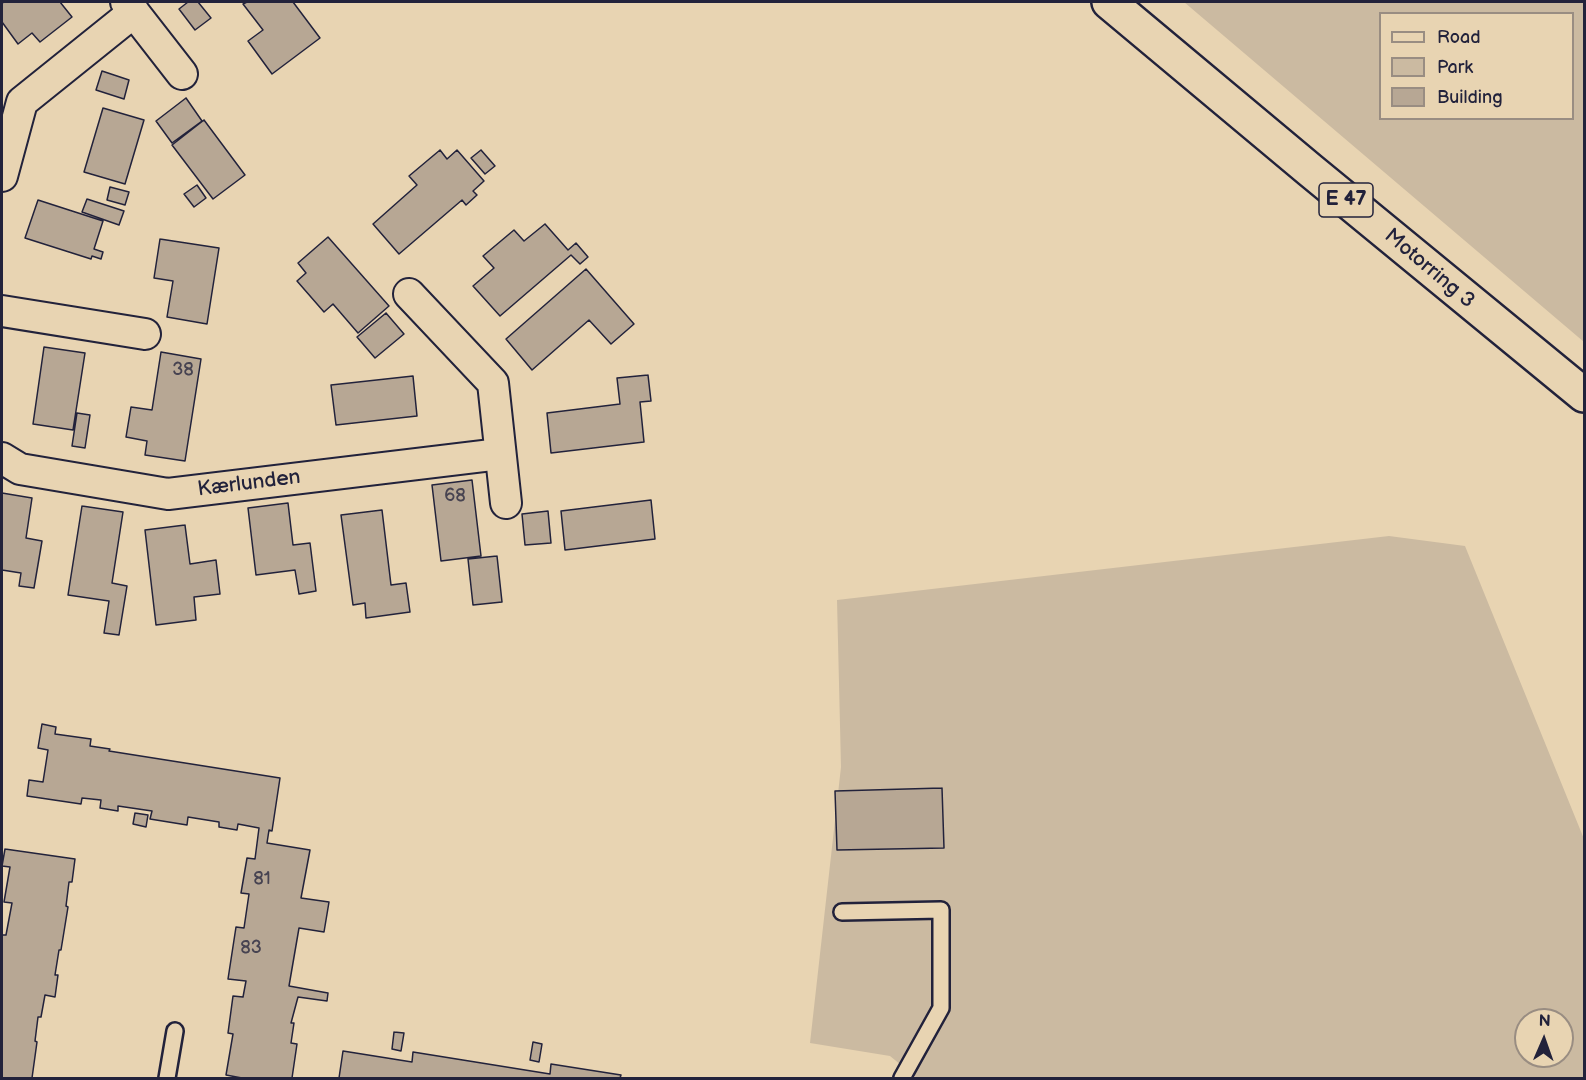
<!DOCTYPE html>
<meta charset="utf-8">
<style>
body{margin:0}
#map{position:relative;width:1586px;height:1080px;overflow:hidden;background:#e8d4b2;font-family:"Balsamiq Sans",sans-serif}
canvas{display:block}
.frame{position:absolute;inset:0;border:3px solid #22223b;pointer-events:none}
.legend{position:absolute;left:1379px;top:12px;width:195px;height:108px;box-sizing:border-box;background:#e8d4b2;border:2px solid #998d82;margin:0;padding:8px 10px;list-style:none;font-size:18px;color:#22223b}
.legend li{display:flex;align-items:center;gap:12px;height:30px}
.legend b{width:30px;border:2px solid #998d82}
.north{position:absolute;left:1514px;top:1008px;width:60px;height:60px;box-sizing:border-box;background:#e8d4b2;border:2px solid #998d82;border-radius:50%;rotate:2deg;font-size:16px;font-weight:700;line-height:24px;text-align:center;color:#22223b}
.north::after{content:'';display:block;margin:auto;width:21px;height:27px;background:#22223b;clip-path:polygon(50% 0,100% 100%,50% 72%,0 100%)}
</style>
<div id="map">
<canvas width="1586" height="1080"></canvas>
<div class="frame"></div>
<ul class="legend">
<li><b style="height:8px;background:#e8d4b2"></b>Road</li>
<li><b style="height:16px;background:#cbbaa1"></b>Park</li>
<li><b style="height:16px;background:#b7a794"></b>Building</li>
</ul>
<div class="north">N</div>
</div>
<script>
const context = document.querySelector('canvas').getContext('2d');
context.lineJoin = 'round';
function fillPath(path, color) { context.fillStyle = color; context.fill(path, 'evenodd'); }
const poly = rows => new Path2D(rows.map(r => 'M' + r).join(''));
function trace(path, color, width, dash) { context.strokeStyle = color; context.lineWidth = width; context.lineCap = dash ? 'butt' : 'round'; context.setLineDash(dash || []); context.stroke(path); }
function drawText(font, color, halo, rows, align = 'center') {
  context.font = font + ' "Balsamiq Sans",sans-serif'; context.lineWidth = 5; context.setLineDash([]); context.textBaseline = 'middle'; context.strokeStyle = halo; context.fillStyle = color; for (const [text, x, y, turn = 0] of rows) {
    context.save(); context.translate(x, y); context.rotate((+turn || 0) * Math.PI / 180); context.textAlign = isNaN(turn) ? turn : align; if (halo) context.strokeText(text, 0, 0); context.fillText(text, 0, 0); context.restore();
  }
}
const green = poly([
 [1184,2,1584,2,1584,342],
 [1380,14,1572,14,1572,118,1380,118],
 [1389,536,1465,546,1584,839,1584,1078,917,1078,890,1056,810,1043,841,767,837,600],
 [1526,1020,1562,1020,1562,1056,1526,1056]
]);
const building = poly([
 [4,2,60,2,72,17,40,42,32,33,18,44,2,22,2,3,4,2],
 [188,2,198,2,211,18,195,30,179,9,188,2],
 [247,2,293,2,320,38,272,74,248,41,263,30,243,4,247,2],
 [102,71,129,80,124,99,96,90,102,71],
 [186,98,202,121,172,143,156,121,186,98],
 [103,108,144,120,125,184,84,172,103,108],
 [204,120,245,175,213,199,172,145,204,120],
 [440,150,447,159,457,150,484,181,473,191,477,195,466,205,462,200,399,254,373,224,417,185,409,176,440,150],
 [481,150,495,166,485,174,471,158,481,150],
 [197,185,206,198,194,207,184,194,197,185],
 [110,187,129,192,125,205,107,200,110,187],
 [87,199,124,211,119,225,82,212,87,199],
 [38,200,103,221,94,249,103,252,101,259,92,256,91,259,25,238,38,200],
 [545,224,568,250,576,243,588,257,580,264,571,255,500,316,473,286,494,268,483,256,514,230,524,241,545,224],
 [328,237,389,306,358,333,333,304,324,312,297,281,306,273,298,263,328,237],
 [160,239,219,248,207,324,167,317,173,281,154,278,160,239],
 [586,269,634,324,611,344,589,320,532,370,506,339,586,269],
 [386,313,404,334,375,358,357,337,386,313],
 [44,347,85,353,73,430,33,424,44,347],
 [161,352,201,359,185,461,145,455,147,441,126,437,131,407,152,410,161,352],
 [648,375,651,401,640,402,644,442,551,453,547,413,620,404,617,378,648,375],
 [413,376,417,416,336,425,331,385,413,376],
 [77,413,90,415,85,448,72,446,77,413],
 [472,480,481,556,441,561,432,485,472,480],
 [2,493,32,498,26,538,42,541,34,588,19,586,21,573,2,570,2,493],
 [651,500,655,539,565,550,561,511,651,500],
 [288,503,293,545,310,543,316,591,299,594,295,570,256,575,248,508,288,503],
 [82,506,123,512,112,583,127,586,119,635,104,633,109,601,68,595,82,506],
 [382,510,391,585,406,583,410,612,366,618,365,603,353,605,341,515,382,510],
 [548,511,551,543,525,545,522,514,548,511],
 [185,525,190,564,216,560,220,594,194,597,196,620,156,625,145,530,185,525],
 [497,556,502,602,473,605,468,559,497,556],
 [42,724,56,727,55,734,91,739,90,746,110,749,109,751,280,778,272,831,269,830,267,843,310,850,301,898,329,902,324,932,299,928,289,986,328,993,327,1001,298,997,291,1023,294,1023,291,1043,297,1044,292,1078,242,1078,226,1075,233,1034,228,1033,233,996,243,997,246,981,228,979,236,927,244,928,249,894,241,893,247,858,255,859,259,828,238,824,237,830,219,827,219,822,188,817,187,825,150,819,152,811,118,806,118,811,100,808,101,800,82,798,81,804,27,796,29,780,43,782,48,750,38,748,42,724],
 [942,788,944,848,837,850,835,791,942,788],
 [135,813,148,815,146,827,133,824,135,813],
 [5,849,75,859,72,882,69,882,66,906,68,907,61,950,59,950,55,975,58,975,55,997,45,995,41,1017,38,1017,35,1041,37,1042,32,1078,2,1078,2,935,6,935,12,903,4,902,10,867,2,866,5,849],
 [394,1032,404,1033,401,1051,392,1049,394,1032],
 [533,1042,542,1044,539,1062,530,1060,533,1042],
 [343,1051,412,1062,413,1052,550,1074,551,1064,621,1075,620,1078,339,1078,343,1051]
]);
const service = poly([
 [842,912,941,910,941,1008,902,1078],
 [167,1078,175,1031]
]);
const minor = poly([
 [126,2,182,74],
 [2,176,22,102,134,12],
 [409,294,493,383,506,503],
 [2,311,145,334],
 [2,458,20,469,168,494,500,454]
]);
const motorway = poly([
 [1109,2,1310,170,1584,395]
]);
const numberNames = [
 ["38",183,370],
 ["68",455,496],
 ["81",262,879],
 ["83",251,948]
];
const shields = [
 [1346,200,54]
];
const shieldNames = [
 ["E 47",1346,200]
];
const streetNames = [
 ["Motorring 3",1429,269,40],
 ["Kærlunden",249,484,-7]
];
fillPath(green, '#cbbaa1');
fillPath(building, '#b7a794');
trace(building, '#22223b', 1.5);
trace(service, '#22223b', 20);
trace(minor, '#22223b', 34);
trace(motorway, '#22223b', 38);
trace(service, '#e8d4b2', 15);
trace(minor, '#e8d4b2', 30);
trace(motorway, '#e8d4b2', 33);
drawText('18px', '#474351', null, numberNames);
for (const [x, y, w] of shields) { const box = new Path2D(); box.roundRect(x - w / 2, y - 17, w, 34, 4.5); context.fillStyle = '#e8d4b2'; context.fill(box); trace(box, '#22223b', 1.5); }
drawText('bold 20px', '#22223b', null, shieldNames);
drawText('21px', '#22223b', '#e8d4b2', streetNames);
</script>
